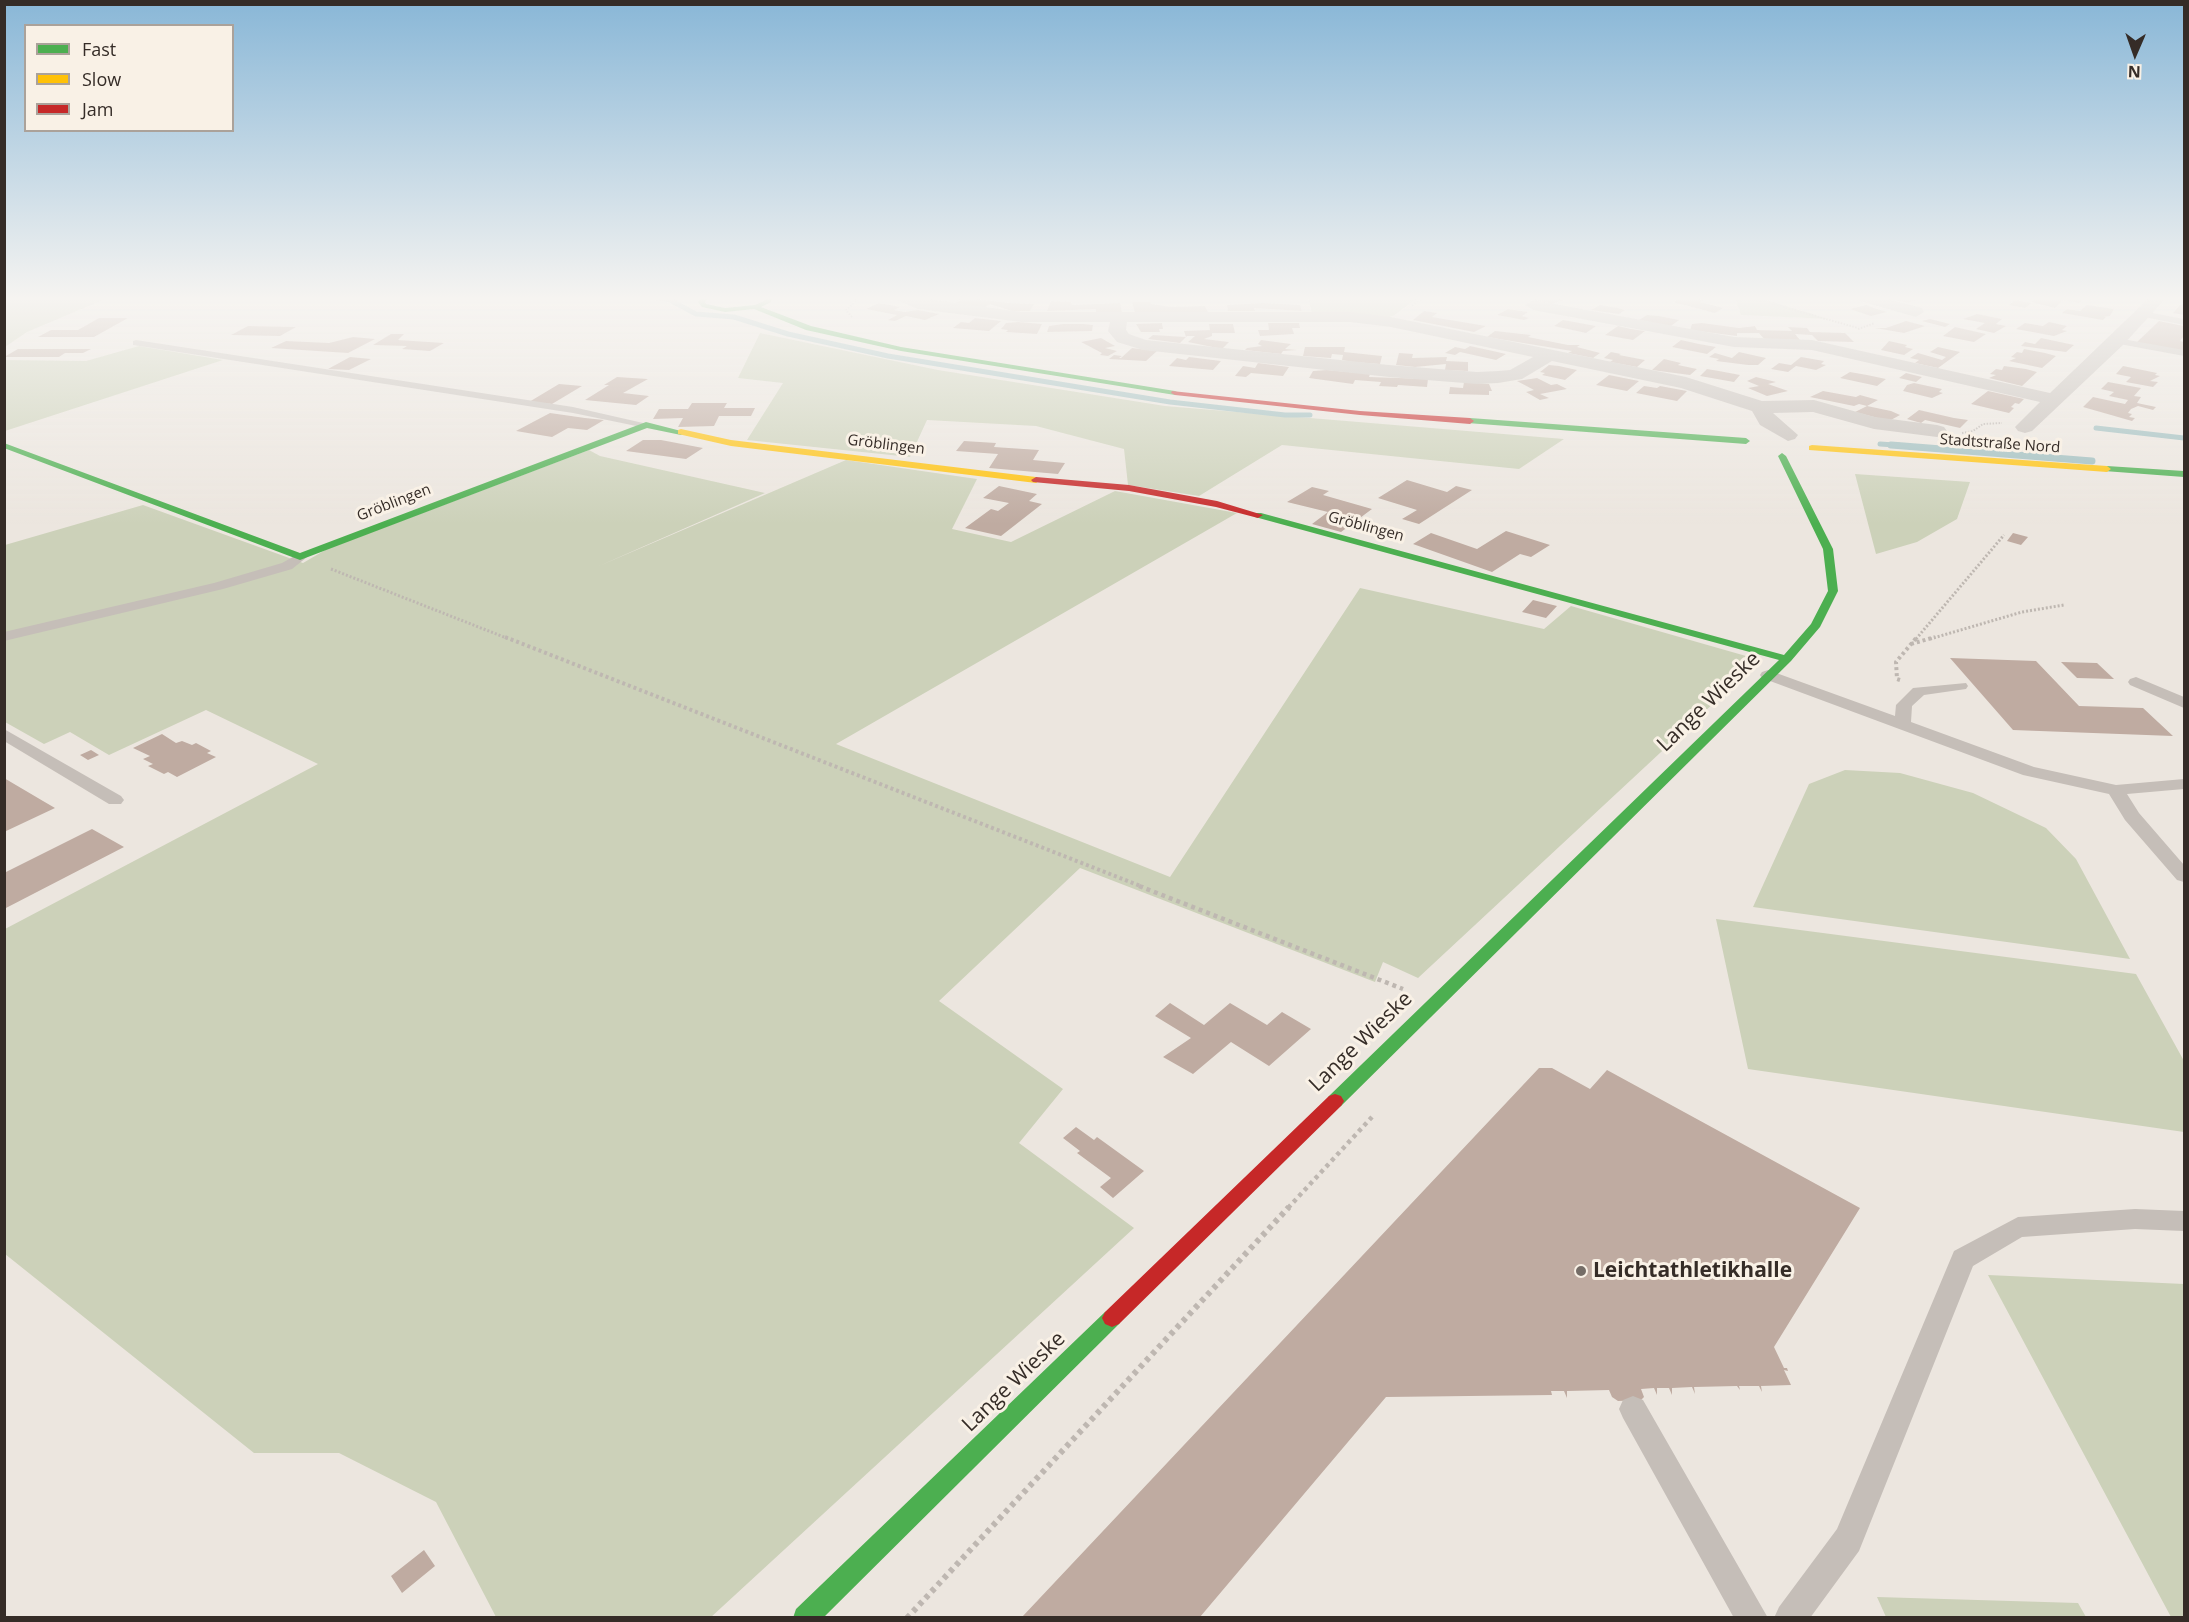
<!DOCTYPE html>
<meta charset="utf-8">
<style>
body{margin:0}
#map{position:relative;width:2189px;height:1622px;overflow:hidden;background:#ece6df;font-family:"Open Sans",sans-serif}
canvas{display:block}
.frame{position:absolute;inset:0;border:6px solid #352c27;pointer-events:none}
.legend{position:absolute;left:24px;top:24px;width:210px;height:108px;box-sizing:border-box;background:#f9f1e6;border:2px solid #aba29a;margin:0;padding:8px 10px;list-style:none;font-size:18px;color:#352c27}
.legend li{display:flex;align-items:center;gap:12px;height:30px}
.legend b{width:30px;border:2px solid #aba29a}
.north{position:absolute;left:2105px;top:24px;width:60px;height:60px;-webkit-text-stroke:4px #f9f1e6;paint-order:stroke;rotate:182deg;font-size:16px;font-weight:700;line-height:24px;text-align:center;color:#352c27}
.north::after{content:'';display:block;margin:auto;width:21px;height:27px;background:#352c27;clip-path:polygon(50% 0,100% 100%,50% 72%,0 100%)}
</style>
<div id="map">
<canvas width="2189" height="1622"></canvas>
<div class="frame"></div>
<ul class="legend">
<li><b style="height:8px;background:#4caf50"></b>Fast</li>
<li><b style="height:8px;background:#ffc107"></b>Slow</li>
<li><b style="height:8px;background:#c62828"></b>Jam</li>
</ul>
<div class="north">N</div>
</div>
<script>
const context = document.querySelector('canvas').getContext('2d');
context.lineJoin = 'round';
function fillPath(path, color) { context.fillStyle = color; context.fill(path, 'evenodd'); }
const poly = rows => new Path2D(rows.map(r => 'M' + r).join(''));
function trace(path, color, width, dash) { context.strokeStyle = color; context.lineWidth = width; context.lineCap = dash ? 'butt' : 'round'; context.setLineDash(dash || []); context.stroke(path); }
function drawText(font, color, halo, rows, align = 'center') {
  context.font = font + ' "Open Sans",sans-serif'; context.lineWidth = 6; context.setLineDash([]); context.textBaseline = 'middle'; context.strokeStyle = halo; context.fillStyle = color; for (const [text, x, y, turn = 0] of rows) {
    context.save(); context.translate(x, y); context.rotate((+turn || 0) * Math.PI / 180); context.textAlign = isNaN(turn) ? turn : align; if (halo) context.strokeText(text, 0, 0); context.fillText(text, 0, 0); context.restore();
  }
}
const green = poly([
 [5,297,110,297,27,332,5,347],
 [1308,297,1419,297,1393,316,1385,318,1312,314],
 [1735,297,1757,297,1828,319,1741,315],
 [760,333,938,370,1165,406,1564,439,1519,469,1282,445,1199,496,1128,485,1124,449,1036,426,927,420,910,457,747,440,783,383,738,378],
 [139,346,223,360,5,431,5,360,86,361],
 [589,450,600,456,765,493,599,566,846,460,977,479,952,529,1011,542,1115,491,1237,513,836,744,1170,877,1360,588,1544,629,1571,606,1760,660,1418,978,1383,962,1375,982,1080,868,939,1001,1063,1089,1019,1143,1134,1228,710,1618,496,1617,436,1502,339,1453,254,1453,5,1254,5,929,318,764,206,710,109,755,70,732,44,744,5,722,5,545,143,505,303,563,327,549],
 [1855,474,1970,482,1957,519,1917,542,1876,554],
 [1845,770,1900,773,1973,793,2046,828,2076,859,2130,959,1753,907,1809,784],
 [1716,919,2136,974,2184,1061,2184,1132,1748,1069],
 [1988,1275,2184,1284,2184,1617,2171,1617],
 [1877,1597,2078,1603,2086,1617,1886,1617]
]);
const streamFar1 = poly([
 [652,297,670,300,696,314,734,317,788,334,888,356,1170,402,1285,415,1310,415],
 [2096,428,2184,438],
 [1880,444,1909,446]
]);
const stream = poly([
 [1891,445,2092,461]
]);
const building = poly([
 [959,297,1009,303,1034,304,1030,311,1012,311,990,304,984,308,955,304,961,300,955,299],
 [1526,297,1544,297,1564,300,1552,304],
 [1684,297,1703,300,1700,302,1723,308,1715,313,1673,302],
 [1887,297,1913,297,1920,299,1908,303],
 [2037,297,2055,299,2085,297,2079,303,2063,300,2055,308,2031,302],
 [2015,300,2031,303,2025,308,2009,305],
 [1051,301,1071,302,1072,305,1120,303,1122,312,1096,312,1096,309,1047,311],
 [1132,302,1150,302,1151,304,1171,307,1205,306,1208,312,1135,313],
 [879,303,900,307,894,310,905,312,918,310,939,314,925,320,906,316,895,321,888,320,897,315,866,309],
 [1263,303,1300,305,1302,311,1254,308,1255,311,1228,311,1227,305],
 [2184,304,2184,315,2173,313,2180,305],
 [1600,305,1618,308,1625,310,1619,314,1591,310],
 [1866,305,1874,308,1887,312,1871,316,1850,309],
 [2087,305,2114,309,2110,316,2103,317,2106,317,2103,320,2062,313,2067,309,2080,311],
 [1508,309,1528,312,1522,316,1529,318,1524,320,1497,315],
 [1424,311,1437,313,1432,317,1486,326,1474,332,1413,320],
 [1977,314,2002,319,1996,324,2006,326,1994,333,1976,329,1985,323,1963,319],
 [1647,315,1659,316,1679,320,1671,326,1639,320],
 [99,318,128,318,94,337,38,337,51,330,78,330],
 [975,318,1001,321,989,331,953,328,961,322,969,323],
 [1930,319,1950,324,1945,327,1922,321],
 [1563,320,1596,326,1586,333,1554,326],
 [1906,321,1925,326,1904,333,1875,328,1886,328],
 [2159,321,2184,326,2184,336,2180,341,2184,342,2184,351,2136,343],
 [2049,322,2067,326,2062,330,2067,331,2054,336,2016,329,2025,323,2043,326],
 [1006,323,1018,322,1042,324,1037,334,1006,332,1008,330,1001,329],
 [1162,323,1163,329,1159,329,1160,332,1141,332,1136,324],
 [1268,323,1299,323,1300,328,1292,328,1294,334,1260,336,1258,330,1269,330],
 [1702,323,1739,328,1755,326,1757,330,1792,331,1788,327,1807,328,1810,332,1845,333,1854,342,1818,341,1812,335,1795,334,1800,340,1764,339,1759,333,1737,333,1737,336,1690,330,1692,324],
 [1063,324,1083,324,1093,325,1092,331,1047,332,1049,326],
 [1209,324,1233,324,1235,333,1212,333,1212,336,1204,339,1229,342,1222,349,1188,342,1195,336,1187,336,1180,343,1148,339,1153,335,1186,337,1184,331,1210,330],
 [248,326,296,327,280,336,231,335],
 [1618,326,1631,329,1645,331,1633,340,1605,335],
 [1955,327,1986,334,1974,342,1943,336],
 [1495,331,1531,335,1528,337,1568,345,1580,345,1577,347,1600,353,1593,358,1568,353,1572,351,1487,337],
 [391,334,404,334,398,340,444,343,430,351,402,349,407,346,373,345],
 [353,337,375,339,348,353,271,348,286,341,329,343],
 [1101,338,1115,346,1105,348,1117,351,1108,356,1100,355,1102,353,1081,342],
 [2041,338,2074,345,2066,352,2021,346,2025,342,2035,344],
 [1261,340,1291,344,1285,349,1297,350,1283,351,1281,354,1245,350,1247,348,1262,346,1258,344],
 [1681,340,1699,344,1716,347,1707,354,1672,347],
 [1889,341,1907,345,1905,347,1913,349,1904,355,1881,350],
 [1470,346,1493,351,1506,354,1496,360,1460,352,1455,355,1445,353,1455,347,1465,349],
 [1305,347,1345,347,1344,352,1382,356,1380,364,1352,362,1342,360,1343,355,1332,354,1331,358,1303,356],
 [1938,347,1960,352,1938,368,1915,363,1919,360,1910,358,1918,353,1942,360,1946,357,1930,352],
 [1132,348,1157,351,1146,361,1109,359,1114,355,1122,356,1119,358,1121,358],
 [18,349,91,349,83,353,65,353,59,357,4,357],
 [2024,349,2045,353,2056,356,2042,368,2009,361,2016,358,2011,357,2017,352,2022,353],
 [1611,352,1621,354,1619,355,1645,360,1637,367,1610,362,1613,360,1604,358],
 [1739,352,1766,358,1758,365,1748,365,1716,361,1719,359,1709,357,1715,353,1732,358],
 [1399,353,1413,354,1412,358,1447,357,1446,361,1468,362,1468,371,1445,370,1446,364,1415,367,1396,365],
 [350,357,371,359,349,370,328,369],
 [1189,357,1221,361,1213,370,1169,366,1177,358,1186,360],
 [1801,357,1824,361,1821,364,1826,365,1816,370,1796,366,1788,372,1771,369,1779,363,1791,365],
 [1664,359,1681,363,1678,365,1697,369,1690,375,1652,370],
 [1258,363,1289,367,1283,376,1251,373,1246,377,1235,376,1243,366,1255,368],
 [1549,365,1559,366,1577,370,1565,380,1542,375,1545,373,1540,372],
 [2004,366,2026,369,2037,372,2022,386,1989,378,1996,375,1990,374,1996,369,2002,370],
 [2123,366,2157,373,2155,375,2160,376,2150,381,2158,382,2153,387,2126,382,2131,377,2116,374],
 [1707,369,1719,371,1740,375,1734,382,1700,376],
 [1327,370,1370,374,1369,377,1428,379,1427,387,1398,385,1397,387,1379,386,1381,382,1355,380,1353,384,1309,378,1313,371],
 [1850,372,1867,375,1886,379,1877,386,1840,378],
 [1906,373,1922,377,1916,382,1899,378],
 [1609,375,1639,381,1627,391,1596,385],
 [617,377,648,379,623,393,649,396,636,405,585,400,609,385,604,385],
 [1756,377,1776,382,1768,384,1788,391,1767,396,1748,388,1759,386,1747,381],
 [1537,378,1551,385,1557,384,1567,389,1540,394,1549,398,1540,400,1526,392,1534,390,1517,381],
 [1464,382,1489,384,1492,391,1489,391,1489,395,1449,394,1450,387,1463,388],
 [2108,382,2141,388,2134,396,2141,397,2137,403,2156,407,2153,410,2138,406,2131,409,2128,413,2132,414,2129,417,2135,418,2132,421,2083,407,2093,397,2125,404,2128,400,2109,396,2114,392,2101,389],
 [1914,383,1942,389,1939,392,1943,393,1932,398,1903,391,1907,385],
 [559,384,582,386,552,404,529,402],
 [1644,386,1657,388,1660,386,1687,391,1677,401,1636,393],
 [1823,391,1856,397,1860,395,1878,400,1867,406,1859,404,1854,406,1810,397],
 [1988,391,2024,399,2019,404,2015,403,2011,407,2014,408,2009,413,1971,404],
 [692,403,727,403,724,408,755,408,751,416,719,416,714,426,678,427,683,418,653,419,659,409,688,409],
 [1867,406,1891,411,1900,415,1889,421,1855,412],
 [1919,410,1954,418,1968,420,1960,428,1925,420,1921,423,1907,419],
 [550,413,585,418,604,420,587,430,568,428,552,437,516,431],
 [643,440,661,440,703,448,686,459,626,451],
 [964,441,996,443,994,447,1039,450,1033,460,1065,463,1058,474,989,468,998,454,956,451],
 [1407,480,1447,492,1456,486,1472,490,1419,524,1402,519,1417,510,1378,498],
 [999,486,1037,494,1029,501,1042,504,1001,536,965,528,991,509,998,511,1009,503,983,498],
 [1312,487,1329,491,1323,495,1372,509,1341,532,1312,524,1328,512,1287,502],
 [1506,531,1550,545,1531,557,1520,554,1492,572,1413,544,1431,533,1477,549],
 [2013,533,2028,537,2021,545,2007,541],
 [1533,600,1557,606,1546,618,1522,612],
 [1950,658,2036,661,2079,706,2143,708,2173,736,2013,730],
 [2061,662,2097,663,2114,679,2077,678],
 [162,734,176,743,182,741,192,745,196,743,211,751,207,753,216,757,177,777,168,772,164,774,148,766,153,764,143,759,150,756,133,748],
 [91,750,99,755,88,760,80,755],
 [4,778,43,801,55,808,4,832],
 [92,829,124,847,4,909,4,873],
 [1170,1003,1204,1025,1230,1003,1267,1025,1282,1012,1311,1029,1269,1066,1231,1042,1193,1074,1163,1057,1191,1038,1155,1016],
 [1539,1068,1552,1068,1590,1089,1607,1070,1860,1208,1774,1347,1784,1368,1787,1368,1788,1371,1784,1370,1791,1385,1761,1386,1762,1392,1759,1386,1739,1386,1740,1390,1737,1386,1694,1387,1695,1394,1692,1387,1672,1388,1672,1395,1669,1388,1657,1388,1657,1395,1654,1388,1641,1389,1644,1397,1641,1400,1618,1401,1612,1397,1609,1390,1567,1391,1567,1398,1564,1391,1551,1391,1552,1395,1386,1397,1200,1617,1022,1617],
 [1076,1127,1094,1140,1097,1137,1144,1171,1113,1198,1100,1187,1111,1178,1077,1153,1080,1151,1063,1138],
 [424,1550,435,1566,402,1593,391,1576]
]);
const pathFar4 = poly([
 [1727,297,1762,301,1858,328],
 [1412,306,1423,297],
 [852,317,846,310,856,301,856,297],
 [1858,329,1875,323],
 [1962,433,1973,431,1983,424,2002,423]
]);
const pathFar3 = poly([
 [331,569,509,639],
 [1916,639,2004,535],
 [1930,639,2022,612,2064,605]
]);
const pathFar2 = poly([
 [505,637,1143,887],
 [1911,644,1935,637],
 [1900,680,1897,679,1896,662,1917,637]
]);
const pathFar1 = poly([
 [1139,886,1403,989],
 [1288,1208,1372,1117]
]);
const path = poly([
 [907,1618,1289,1207]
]);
const lane = poly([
 [2142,311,2184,319,2184,325,2139,316,2139,312,2142,311],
 [2117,338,2184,350,2184,356,2114,343,2112,341,2117,338],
 [136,340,573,407,652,425,646,428,573,413,133,345,133,341,136,340],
 [300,553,307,557,292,569,223,589,4,641,4,632,214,583,282,563,300,553],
 [1768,670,1895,716,1896,705,1913,688,1966,683,1968,686,1966,689,1924,695,1912,706,1911,722,2034,767,2116,785,2184,779,2184,789,2127,794,2139,813,2184,865,2184,882,2177,880,2125,820,2109,794,2023,775,1762,678,1760,675,1762,672,1768,670],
 [2136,677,2184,697,2184,708,2130,685,2128,682,2130,679,2136,677],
 [4,729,121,796,124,800,121,804,109,804,4,741,4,729],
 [2135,1209,2184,1211,2184,1231,2135,1229,2022,1237,1973,1266,1859,1551,1810,1618,1774,1618,1779,1607,1837,1529,1954,1251,2018,1217,2135,1209],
 [1633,1396,1643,1400,1768,1618,1734,1618,1623,1418,1619,1409,1623,1400,1633,1396]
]);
const street = poly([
 [894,297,915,297,1021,312,1350,312,1391,317,1686,377,1762,401,1814,400,1875,417,1937,425,1944,427,1947,431,1944,435,1937,437,1874,429,1813,412,1773,413,1798,435,1795,439,1788,441,1760,425,1752,411,1681,388,1552,361,1522,379,1498,383,1477,384,1389,377,1143,350,1117,342,1108,331,1110,322,1021,322,918,309,896,300,894,297],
 [1127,322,1350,322,1391,327,1533,357,1510,370,1498,371,1477,372,1389,365,1146,340,1129,334,1126,330,1127,322],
 [1854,297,1880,297,1922,308,1924,312,1916,317,1856,300,1854,297],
 [2150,297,2167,297,2123,345,2032,431,2025,433,2018,431,2015,427,2040,402,1812,350,1734,347,1533,310,1525,305,1533,300,1734,337,1812,340,2050,393,2150,297]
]);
const fast = poly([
 [702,297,709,297,705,302,706,304,725,308,755,305,766,300,767,297,773,297,771,302,761,307,811,326,901,347,1175,391,1179,393,1175,395,901,351,806,330,754,309,725,312,702,307,698,302,702,297],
 [1470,418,1746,438,1750,441,1746,444,1467,423,1467,419,1470,418],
 [646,422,685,432,681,435,647,428,300,560,4,448,4,443,300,553,646,422],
 [1782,453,1786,456,1833,549,1838,591,1820,627,1791,661,1341,1106,1335,1108,1329,1106,1326,1101,1329,1096,1779,660,1255,517,1255,513,1261,513,1784,655,1811,624,1828,591,1823,549,1778,456,1782,453],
 [2107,466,2184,471,2184,477,2104,471,2103,469,2107,466],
 [1112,1309,1119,1312,1122,1318,1119,1324,823,1618,793,1618,796,1609,1105,1312,1112,1309]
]);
const slow = poly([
 [681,429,731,440,1036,477,1041,480,1036,483,731,446,678,434,678,430,681,429],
 [1812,445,2107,466,2111,469,2107,472,1809,450,1809,446,1812,445]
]);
const jam = poly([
 [1172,391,1360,411,1470,418,1474,421,1470,424,1360,415,1175,395,1171,393,1172,391],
 [1036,477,1129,485,1217,501,1263,515,1258,518,1216,507,1129,491,1033,482,1031,480,1036,477],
 [1335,1094,1341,1096,1344,1101,1341,1106,1119,1324,1112,1327,1105,1324,1102,1318,1105,1312,1329,1096,1335,1094]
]);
const markers = [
 [1581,1271,6,"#756d67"]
];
const farStreetnames = [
 ["Stadtstraße Nord",2000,444,4],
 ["Gröblingen",886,445,7],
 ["Gröblingen",394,503,-21],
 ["Gröblingen",1366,527,15]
];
const nearStreetnames = [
 ["Lange Wieske",1709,702,-44],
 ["Lange Wieske",1361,1042,-44],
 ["Lange Wieske",1014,1382,-44]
];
const nearPoinames = [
 ["Leichtathletikhalle",1593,1271]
];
fillPath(green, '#ccd1b9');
trace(streamFar1, '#9cbcbd', 5);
trace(stream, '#9cbcbd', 7);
fillPath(building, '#bfaba1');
trace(pathFar4, '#beb7b1', 2, [1.5, 1.5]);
trace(pathFar3, '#beb7b1', 3, [2, 2]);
trace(pathFar2, '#beb7b1', 4, [3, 3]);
trace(pathFar1, '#beb7b1', 4.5, [4, 4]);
trace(path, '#beb7b1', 6, [4.5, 4.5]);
fillPath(lane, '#c5beb8');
fillPath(street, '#c5beb8');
fillPath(fast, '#4caf50');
fillPath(slow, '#ffc107');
fillPath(jam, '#c62828');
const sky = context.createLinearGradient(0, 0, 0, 524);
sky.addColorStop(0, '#89b7d7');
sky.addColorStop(0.57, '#f6f4f1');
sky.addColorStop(1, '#f6f4f100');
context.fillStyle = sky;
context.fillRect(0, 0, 2189, 524);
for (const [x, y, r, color] of markers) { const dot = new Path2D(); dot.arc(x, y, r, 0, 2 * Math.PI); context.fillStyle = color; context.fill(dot); trace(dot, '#f9f1e6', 2); }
drawText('15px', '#352c27', '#f9f1e6', farStreetnames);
drawText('21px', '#352c27', '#f9f1e6', nearStreetnames);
drawText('bold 21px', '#352c27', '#f9f1e6', nearPoinames, 'left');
</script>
